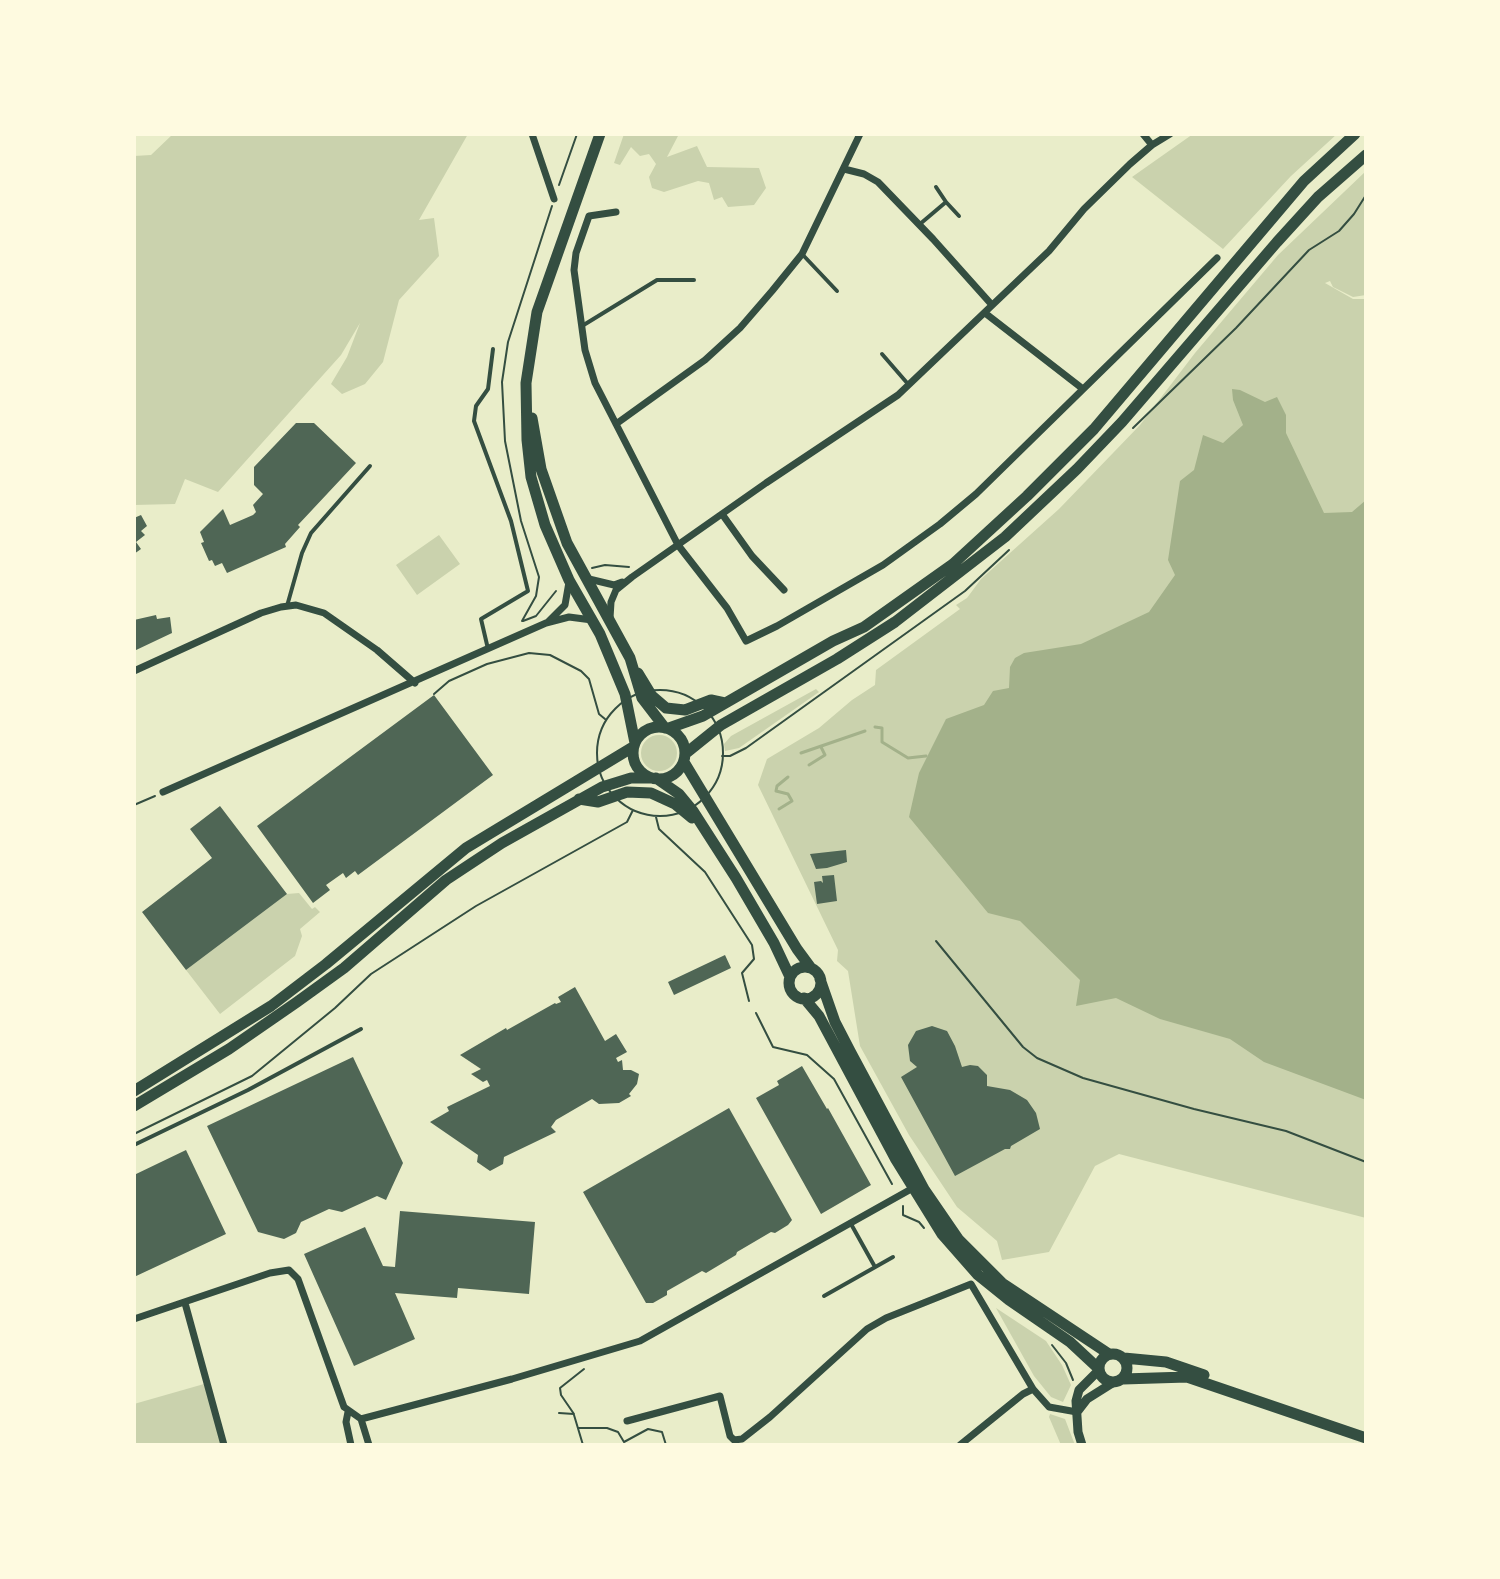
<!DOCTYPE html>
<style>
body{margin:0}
#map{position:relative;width:1500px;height:1579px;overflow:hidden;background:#e9edc9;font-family:"Work Sans",sans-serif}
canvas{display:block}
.frame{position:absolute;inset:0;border:136px solid #fefae0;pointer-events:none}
</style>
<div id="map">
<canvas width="1500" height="1579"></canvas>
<div class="frame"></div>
</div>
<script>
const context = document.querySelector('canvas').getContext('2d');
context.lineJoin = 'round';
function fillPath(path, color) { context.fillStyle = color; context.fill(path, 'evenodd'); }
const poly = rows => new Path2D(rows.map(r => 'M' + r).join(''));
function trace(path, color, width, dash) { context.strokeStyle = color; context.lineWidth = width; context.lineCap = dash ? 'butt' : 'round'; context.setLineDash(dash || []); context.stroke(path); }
const green = poly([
 [173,134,468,134,419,220,434,218,439,256,399,300,383,362,365,384,342,394,331,384,347,357,360,323,341,355,218,492,185,479,175,504,134,505,134,156,151,155],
 [624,134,679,134,667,157,697,146,707,167,759,168,766,188,754,205,728,207,722,197,714,200,709,183,698,181,664,192,652,188,649,177,656,164,649,154,640,156,631,147,620,165,614,163],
 [1193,134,1337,134,1291,176,1223,249,1132,177],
 [1366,171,1366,295,1353,297,1333,287,1330,281,1325,283,1353,299,1366,299,1366,1218,1119,1154,1095,1166,1049,1252,1002,1260,997,1241,957,1207,909,1135,860,1046,848,971,837,961,838,950,758,785,767,759,819,728,852,700,875,685,876,670,960,609,956,605,967,598,981,579,1059,509,1140,425,1195,353,1278,255],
 [439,535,460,564,417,595,396,565],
 [816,689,819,692,739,748,725,751,724,744,731,736],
 '641 753a18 18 0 1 1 36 0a18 18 0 1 1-36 0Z',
 [299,893,312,909,315,907,320,912,300,929,302,936,295,956,220,1014,186,970,287,894],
 [996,1308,1046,1341,1062,1365,1071,1385,1063,1402,1051,1397,1034,1376],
 [204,1384,223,1445,134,1445,134,1404],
 [1050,1414,1065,1419,1075,1445,1061,1445,1049,1417]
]);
const water = poly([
 [1232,389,1240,390,1265,402,1277,397,1286,415,1286,433,1324,513,1352,512,1366,500,1366,1100,1264,1062,1230,1039,1160,1019,1116,998,1076,1006,1080,980,1020,921,988,913,909,817,919,773,946,719,984,705,993,691,1009,688,1010,667,1015,658,1024,653,1081,644,1149,612,1175,575,1168,560,1180,481,1194,470,1203,435,1223,443,1243,425,1233,400]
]);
const stream = poly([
 [875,727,882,728,882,742,908,758,926,756],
 [801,753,865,731],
 [809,765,825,755,821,747],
 [779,809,792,801,788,794,776,791,777,786,788,777]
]);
const building = poly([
 [296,423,314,423,356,463,298,525,300,527,285,544,286,547,227,573,222,563,215,566,212,560,209,561,201,543,204,542,200,532,223,509,230,525,253,515,256,512,253,505,263,494,254,485,254,467],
 [141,515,147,526,141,531,145,535,136,542,141,549,134,554,134,518],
 [156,615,157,619,170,617,172,633,134,651,134,620],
 [434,695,493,775,358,875,355,871,346,878,343,873,326,885,330,890,313,903,257,826],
 [220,806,287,894,186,970,142,912,212,858,190,829],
 [846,850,847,862,827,868,816,869,810,854],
 [834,875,837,901,817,904,814,882,821,881,823,883,822,876],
 [725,955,731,968,674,995,668,982],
 [575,987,605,1041,616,1034,627,1052,616,1058,618,1062,622,1060,623,1070,631,1070,639,1074,637,1084,629,1094,631,1096,619,1103,599,1104,592,1099,556,1120,551,1127,556,1132,504,1157,503,1164,490,1171,477,1162,478,1155,430,1122,449,1111,447,1107,490,1086,487,1080,483,1082,471,1074,481,1069,460,1055,506,1028,507,1030,555,1003,556,1004,561,1002,558,997],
 [932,1026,947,1031,955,1046,962,1067,970,1065,978,1066,987,1075,987,1086,1010,1090,1027,1100,1036,1113,1040,1129,1011,1146,1010,1149,1005,1149,955,1176,901,1077,917,1067,910,1061,908,1045,916,1031],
 [353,1057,403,1163,386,1200,377,1196,342,1212,329,1209,301,1222,296,1233,284,1239,258,1232,207,1126],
 [802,1066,827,1109,828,1108,871,1185,821,1214,756,1098,779,1085,777,1081],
 [729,1108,792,1220,788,1225,775,1233,771,1232,737,1252,736,1255,706,1273,702,1271,667,1291,667,1295,653,1303,646,1303,583,1192],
 [186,1150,226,1234,134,1277,134,1175],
 [400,1211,535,1222,529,1294,458,1288,457,1298,395,1293,415,1339,354,1366,304,1254,365,1227,383,1266,395,1267]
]);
const path = poly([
 [559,185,577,134],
 [1133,428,1236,328,1309,250,1339,231,1354,214,1366,195],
 [592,568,605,565,629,567],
 [522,621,536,596,539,577,521,521,505,441,502,382,508,342,552,206],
 [523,621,536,616,556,591],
 '597 753a63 63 0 1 1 126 0a63 63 0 1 1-126 0Z',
 [434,694,449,681,487,664,529,653,550,655,581,671,589,679,599,714,605,719],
 [722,756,730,756,746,748,965,591,1009,550],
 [134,805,155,796],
 [656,817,659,829,705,872,752,945,754,959,742,973,749,1001],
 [936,941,1023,1047,1037,1058,1083,1078,1194,1109,1286,1131,1366,1162],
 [756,1013,773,1047,807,1055,834,1079,892,1184],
 [134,1134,252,1076,335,1008,371,974,476,906,627,822,633,810],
 [903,1206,903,1215,919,1222,924,1228],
 [1052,1345,1066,1363,1073,1380],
 [559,1413,574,1414,561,1395,560,1388,584,1369],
 [574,1415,583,1445],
 [578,1428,607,1428,618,1432,624,1442,648,1429,662,1432,666,1445]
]);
const service = poly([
 [936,187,946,202,959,216],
 [920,224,946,202],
 [802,254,837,291],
 [582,326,657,280,694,280],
 [882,354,908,384],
 [287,606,302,553,311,533,370,466],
 [488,649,481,619,528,591,511,521,474,421,476,406,488,389,493,349],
 [134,1145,248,1090,361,1029],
 [851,1224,875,1267],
 [824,1296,893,1257]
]);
const minor = poly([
 [532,134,554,199],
 [1143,134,1152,145],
 [844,169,864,174,878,182,933,239,992,305],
 [616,212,589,216,576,253,574,270,585,350,595,383,678,545,727,608,746,641,777,626,883,565,940,524,976,494,1217,258],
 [985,313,1083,389],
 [616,424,705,360,740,328,772,291,802,254,860,134],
 [722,514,752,556,784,590],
 [589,579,614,585,622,582],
 [610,618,611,602,616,590,632,577,766,483,898,395,1049,251,1084,209,1130,164,1152,145,1170,134],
 [548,622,565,605,569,582],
 [134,671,261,613,281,607,296,605,324,613,377,650,415,683],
 [163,792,546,623,569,617,592,620],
 [185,1303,224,1445],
 [134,1319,270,1273,289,1270,298,1279,344,1407,361,1419,512,1379,640,1341,913,1188],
 [348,1412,346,1422,351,1445],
 [361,1419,369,1445],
 [627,1421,720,1396,730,1436,734,1440,742,1439,770,1417,867,1329,886,1318,971,1284,1033,1389],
 [960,1445,1023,1394,1033,1389,1049,1407,1077,1412]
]);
const tertiary = poly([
 [1077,1412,1087,1399,1114,1382],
 [1082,1445,1078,1432,1076,1401,1079,1390,1099,1370]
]);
const primary = poly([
 [600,134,537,312,526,383,527,440,531,477,545,525,569,580,600,634,625,694,635,743],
 [532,418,541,469,567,543,630,658,642,698,665,728],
 [638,673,652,696,666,708,685,710,711,700,725,703],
 '633 753a26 26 0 1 1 52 0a26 26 0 1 1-52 0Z',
 [669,728,703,716,833,641,864,627,953,564,1027,496,1094,429,1304,181,1355,134],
 [685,754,721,725,837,659,895,622,1005,537,1077,469,1122,422,1277,242,1318,197,1366,155],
 [684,762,797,949,811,968],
 [656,778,679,794,693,811,736,878,774,943,790,977],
 [579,799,598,802,627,792,651,793,675,804,692,818],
 '789 983a16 16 0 1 1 32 0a16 16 0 1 1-32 0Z',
 [820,979,835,1022,850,1051,924,1189,959,1240,1002,1283,1109,1354],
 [804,998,819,1016,895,1158,942,1234,978,1275,1009,1300,1070,1342,1099,1369],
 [134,1091,271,1006,326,964,466,848,633,747],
 [134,1106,229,1049,297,1002,344,968,446,880,502,843,602,787,631,778,651,778],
 '1099 1368a14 14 0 1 1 28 0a14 14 0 1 1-28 0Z',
 [1124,1358,1166,1362,1204,1375],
 [1123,1379,1187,1377,1366,1438]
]);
fillPath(green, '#cad2ad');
fillPath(water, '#a3b18a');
trace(stream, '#a3b18a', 3);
fillPath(building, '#4f6655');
trace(path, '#344e41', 2);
trace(service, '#344e41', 4);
trace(minor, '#344e41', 7);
trace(tertiary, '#344e41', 9);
trace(primary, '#344e41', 11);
</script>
